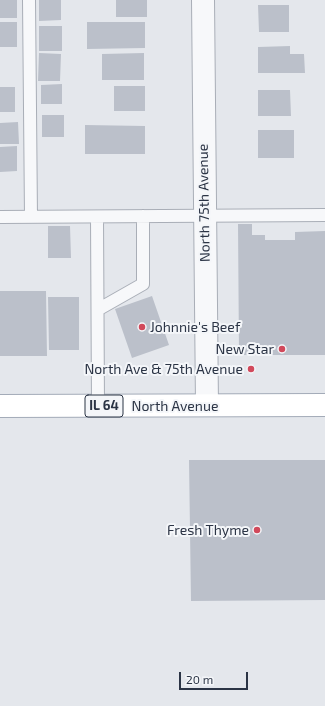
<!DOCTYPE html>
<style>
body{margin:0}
#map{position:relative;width:325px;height:706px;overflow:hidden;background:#e4e7ec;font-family:"Exo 2",sans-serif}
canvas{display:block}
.scale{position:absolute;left:179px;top:672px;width:69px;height:18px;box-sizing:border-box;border:2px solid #2b3445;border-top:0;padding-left:5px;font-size:12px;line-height:14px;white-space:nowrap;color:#2b3445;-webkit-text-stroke:3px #f4f6f9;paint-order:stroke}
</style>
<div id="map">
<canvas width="325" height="706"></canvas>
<div class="scale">20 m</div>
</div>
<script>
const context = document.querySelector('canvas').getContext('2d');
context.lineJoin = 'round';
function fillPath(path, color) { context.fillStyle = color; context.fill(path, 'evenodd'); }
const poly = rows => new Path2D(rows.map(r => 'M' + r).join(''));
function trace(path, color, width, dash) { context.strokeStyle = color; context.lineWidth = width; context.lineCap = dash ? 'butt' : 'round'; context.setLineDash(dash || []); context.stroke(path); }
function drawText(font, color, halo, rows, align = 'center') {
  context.font = font + ' "Exo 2",sans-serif'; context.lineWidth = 4; context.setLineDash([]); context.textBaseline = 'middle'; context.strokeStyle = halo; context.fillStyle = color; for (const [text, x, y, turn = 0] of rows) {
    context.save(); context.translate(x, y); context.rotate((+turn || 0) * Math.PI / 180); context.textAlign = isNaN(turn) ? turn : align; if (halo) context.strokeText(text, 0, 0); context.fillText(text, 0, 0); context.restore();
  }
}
const building = poly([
 [0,0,17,0,17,18,0,18],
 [39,0,61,0,61,20,39,21],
 [116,0,147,0,147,17,116,17],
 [258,5,289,5,289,32,259,32],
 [0,22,17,22,17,47,0,47],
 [87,22,145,22,145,48,87,49],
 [39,26,62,26,62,51,39,51],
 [290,46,290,54,304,54,305,73,258,73,258,47],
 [39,53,61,54,60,81,38,81],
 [144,53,144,80,102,80,102,54],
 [62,84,62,104,41,104,41,85],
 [114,86,145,86,145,111,114,111],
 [0,87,15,87,15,112,0,112],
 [258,90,290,90,291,116,258,116],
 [42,115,64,115,64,137,42,137],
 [18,122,19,144,0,144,0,123],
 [85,125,145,126,145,154,85,154],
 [258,130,294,130,294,158,258,158],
 [17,146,17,171,0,172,0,147],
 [238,224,252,224,252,235,265,235,265,240,295,240,295,232,325,231,325,355,239,355],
 [48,226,70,226,71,258,48,258],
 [0,291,46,291,47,356,0,356],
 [152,296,169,345,132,358,115,309],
 [48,297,79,297,79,350,49,350],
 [189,460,325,460,325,600,191,601]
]);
const lane = poly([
 [29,0,31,217],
 [0,217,325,215],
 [97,217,98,406],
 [99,309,143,284,143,216]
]);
const street = poly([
 [203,0,207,405]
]);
const primary = poly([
 [0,406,325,405]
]);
const markers = [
 [142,327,4,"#d1495b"],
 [282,349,4,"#d1495b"],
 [251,369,4,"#d1495b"],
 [257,530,4,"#d1495b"]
];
const shields = [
 [104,406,38]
];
const shieldNames = [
 ["IL 64",104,406]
];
const streetNames = [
 ["North 75th Avenue",204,203,-91],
 ["North Avenue",175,406]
];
const poiNames = [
 ["Johnnie's Beef",150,327,"left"],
 ["New Star",274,349],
 ["North Ave & 75th Avenue",243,369],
 ["Fresh Thyme",249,530]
];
fillPath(building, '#bbc0ca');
trace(lane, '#a9aeb7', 14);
trace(street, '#a9aeb7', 24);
trace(primary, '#a3abb8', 24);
trace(lane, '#f7f8fa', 12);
trace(street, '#f7f8fa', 22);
trace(primary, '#fff', 22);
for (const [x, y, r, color] of markers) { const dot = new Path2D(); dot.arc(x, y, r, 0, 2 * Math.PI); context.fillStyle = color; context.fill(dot); trace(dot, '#f4f6f9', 1.5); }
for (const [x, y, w] of shields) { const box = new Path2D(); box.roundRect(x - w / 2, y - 11, w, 22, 3); context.fillStyle = '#f4f6f9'; context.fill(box); trace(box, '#2b3445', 1); }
drawText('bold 13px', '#2b3445', null, shieldNames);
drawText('14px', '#2b3445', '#f4f6f9', streetNames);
drawText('14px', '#2b3445', '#f4f6f9', poiNames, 'right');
</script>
